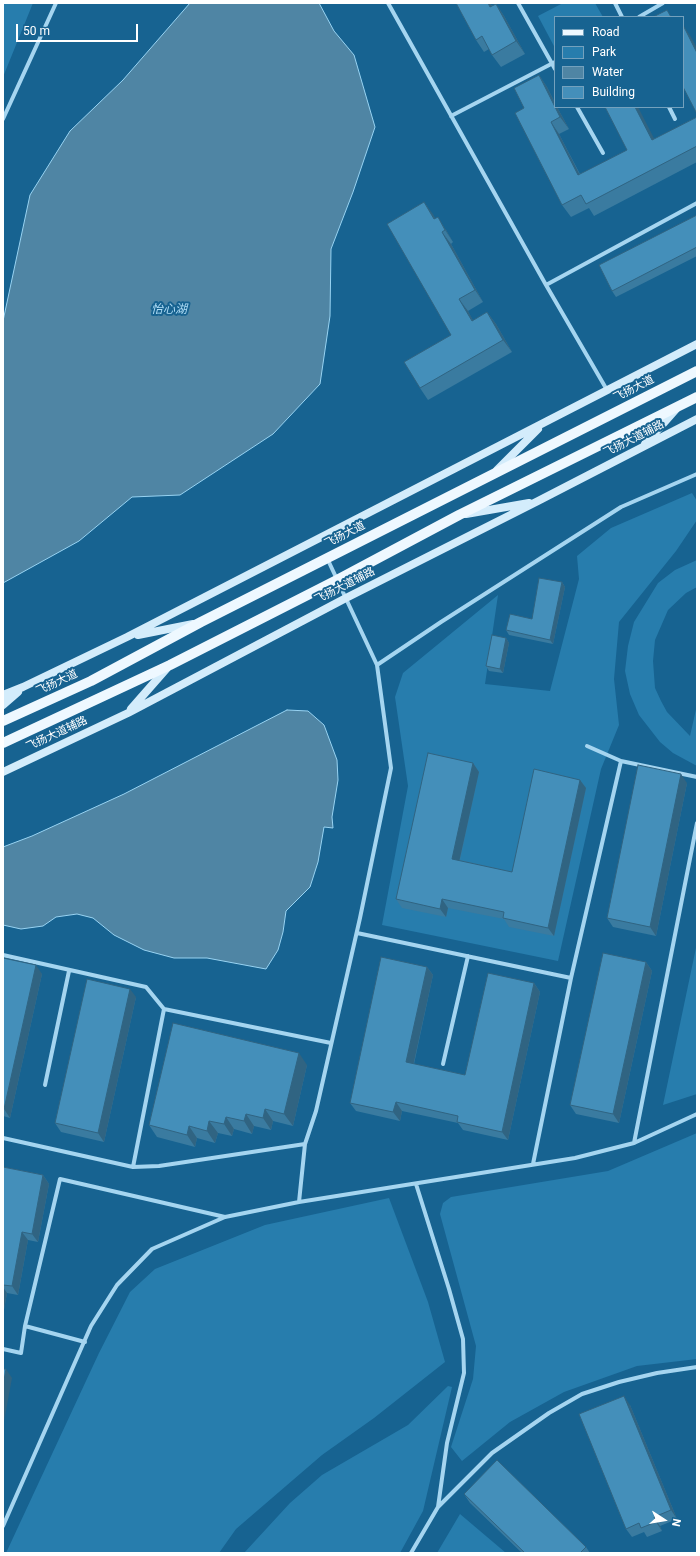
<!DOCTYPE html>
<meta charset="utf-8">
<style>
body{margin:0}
#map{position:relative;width:700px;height:1556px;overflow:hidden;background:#176391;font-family:Roboto,sans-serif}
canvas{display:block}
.frame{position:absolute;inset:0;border:4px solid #fff;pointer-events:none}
.legend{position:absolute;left:554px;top:16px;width:130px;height:92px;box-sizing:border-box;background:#176391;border:1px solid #74a1bd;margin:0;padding:5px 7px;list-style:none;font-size:12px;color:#fff}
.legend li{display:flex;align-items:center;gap:8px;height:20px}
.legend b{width:20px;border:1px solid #74a1bd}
.north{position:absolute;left:644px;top:1500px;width:40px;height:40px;-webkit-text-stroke:3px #176391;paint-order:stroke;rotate:102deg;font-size:11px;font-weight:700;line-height:16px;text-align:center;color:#fff}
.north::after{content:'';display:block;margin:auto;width:14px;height:18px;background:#fff;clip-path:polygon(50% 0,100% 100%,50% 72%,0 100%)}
.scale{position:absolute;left:16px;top:24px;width:122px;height:18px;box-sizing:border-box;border:2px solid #fff;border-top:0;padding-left:5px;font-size:12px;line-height:14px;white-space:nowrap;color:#fff;-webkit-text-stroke:3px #176391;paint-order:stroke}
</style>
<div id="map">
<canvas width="700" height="1556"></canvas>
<div class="frame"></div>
<ul class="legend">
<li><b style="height:5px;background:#eef8ff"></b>Road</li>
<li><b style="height:11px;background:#277dad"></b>Park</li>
<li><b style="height:11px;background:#4f85a4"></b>Water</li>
<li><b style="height:11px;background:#448fba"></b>Building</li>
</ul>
<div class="north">N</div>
<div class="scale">50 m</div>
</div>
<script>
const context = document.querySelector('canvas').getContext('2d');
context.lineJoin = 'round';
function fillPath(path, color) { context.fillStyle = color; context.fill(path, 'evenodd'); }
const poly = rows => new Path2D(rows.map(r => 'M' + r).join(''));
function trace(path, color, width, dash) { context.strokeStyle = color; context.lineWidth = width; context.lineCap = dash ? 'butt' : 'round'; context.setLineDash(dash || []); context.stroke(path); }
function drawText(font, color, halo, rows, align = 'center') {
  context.font = font + ' Roboto,"Noto Sans SC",sans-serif'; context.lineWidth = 4; context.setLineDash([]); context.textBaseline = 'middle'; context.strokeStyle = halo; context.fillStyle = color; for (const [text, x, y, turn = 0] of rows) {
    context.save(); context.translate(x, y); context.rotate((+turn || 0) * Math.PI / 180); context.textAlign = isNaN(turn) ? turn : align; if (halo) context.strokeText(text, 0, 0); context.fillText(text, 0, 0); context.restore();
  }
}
const green = poly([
 [3,3,33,3,3,77],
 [563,3,595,3,603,17,555,17,555,48,538,16],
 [692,493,697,501,697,520,676,551,619,622,614,679,619,725,601,769,558,961,382,925,408,786,395,697,403,673,498,595,485,684,550,691,579,579,577,556,611,528],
 [697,560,697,587,686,593,668,610,655,640,653,661,655,688,661,701,667,712,690,736,697,705,697,766,673,753,660,742,639,715,630,694,625,671,628,646,634,622,658,583,675,570],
 [697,943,697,1094,663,1105],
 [697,1133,697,1359,637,1366,564,1392,510,1422,462,1461,451,1447,473,1379,476,1346,440,1214,443,1203,451,1197,608,1171],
 [389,1198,428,1302,445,1362,374,1418,322,1455,236,1529,219,1553,6,1553,99,1353,130,1292,155,1269,265,1225],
 [448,1386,452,1387,423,1511,400,1553,244,1553,290,1503,322,1475,408,1425],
 [460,1514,506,1553,437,1553]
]);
const water = poly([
 [190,3,319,3,334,31,354,55,375,127,353,192,331,249,330,316,320,384,273,434,180,495,132,497,79,541,3,583,3,321,30,195,70,131,123,80,190,3],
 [287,710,308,711,324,725,337,760,338,780,332,817,333,828,324,827,318,862,310,887,286,911,283,932,278,950,266,969,207,958,174,958,144,950,114,935,93,918,77,914,56,917,43,926,21,929,3,925,3,847,32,836,124,794,287,710]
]);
const street = poly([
 [388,3,546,285,697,203],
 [518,3,555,69],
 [615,3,622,17],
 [639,17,663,3],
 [577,107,603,153],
 [669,107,675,119],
 [451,116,555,62],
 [3,119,56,3],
 [546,285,607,390],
 [327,558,377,665,441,622,621,507,697,474],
 [587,746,621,761,697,777],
 [357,933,571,978],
 [3,955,146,987,164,1009,331,1043],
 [443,1064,468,956],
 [45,1085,69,971],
 [3,1138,133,1167,159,1166,305,1144],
 [634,1143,697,823],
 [533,1164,571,978,621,761],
 [133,1167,164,1009],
 [416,1184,449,1289,463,1339,464,1373,447,1443,438,1507],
 [299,1202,305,1144,316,1111,360,918,391,768,377,665],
 [25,1326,85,1342],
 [3,1349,21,1353,25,1326,60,1179,225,1217],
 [3,1526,91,1326,117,1285,152,1249,225,1217,299,1202,575,1158,634,1143,697,1114],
 [411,1553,438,1507,492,1453,549,1413,582,1394,619,1382,657,1373,697,1367]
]);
const secondary = poly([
 [645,444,676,409],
 [497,470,538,429],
 [466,514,529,503],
 [138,635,193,624],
 [3,695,23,687,127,637,697,344],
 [3,705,18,692],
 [131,709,167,668],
 [3,772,128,713,346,598,538,501,697,419]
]);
const primary = poly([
 [3,721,91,681,201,622,697,371],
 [3,743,170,665,337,580,459,515,697,397]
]);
const wall = poly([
 [456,3,490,3,492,6,496,4,504,16,525,54,501,67,492,55,489,49,484,52,476,40],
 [539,75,547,87,555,103,555,107,557,107,569,129,559,134,580,174,654,139,697,117,697,162,594,216,589,208,571,217,562,205,524,108],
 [424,202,435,219,446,230,453,242,451,244,483,302,468,311,473,321,487,312,496,324,512,352,428,400,420,388,451,335],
 [697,215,697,256,616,297,612,291],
 [562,582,565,587,553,644,509,635,506,630,532,619],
 [506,638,509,643,503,673,489,671,486,666],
 [473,763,479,772,460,860,512,872,580,780,586,788,554,936,509,927,504,919,448,908,446,917,402,908,396,899],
 [687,783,656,936,613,927,607,918],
 [3,958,42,974,10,1118,3,1116],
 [646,962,652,971,619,1123,576,1114,570,1105],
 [427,967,433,975,414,1064,465,1075,534,983,540,992,508,1140,463,1130,458,1123,402,1111,400,1121,356,1111,350,1103],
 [136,997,104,1142,61,1132,55,1123],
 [307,1065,293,1126,273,1121,271,1130,254,1126,252,1134,234,1129,232,1136,218,1133,215,1143,197,1138,195,1147,157,1137,149,1125],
 [3,1167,43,1175,49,1184,38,1242,28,1240,18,1295,7,1293,3,1315],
 [630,1405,677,1519,660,1526,662,1531,647,1537,644,1532,632,1537,626,1529],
 [464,1494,586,1547,590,1553,522,1553,470,1503]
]);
const shadedWall = poly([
 [488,3,490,3,499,19,490,7],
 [496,4,504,16,525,54,516,41],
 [683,25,691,37,697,48,697,53],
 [539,75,547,87,555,103,555,107,557,107,569,129,560,117],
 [635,107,638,107,661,152,652,140],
 [551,122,559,134,586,187,578,175],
 [424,202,433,214,443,232,434,219],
 [438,217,446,230,453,242,445,230],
 [442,232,451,244,483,302,475,290],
 [459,299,468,311,480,333,472,321],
 [487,312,496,324,512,352,503,340],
 [562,582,565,587,553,644,550,640],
 [506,638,509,643,503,673,500,669],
 [473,763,479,772,458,867,452,859],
 [681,774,687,783,656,936,650,927],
 [580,780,586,788,554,936,548,928],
 [442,899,448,908,446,917,440,909],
 [646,962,652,971,619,1123,613,1114],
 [36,965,42,974,10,1118,4,1109],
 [427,967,433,975,412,1071,406,1062],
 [534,983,540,992,508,1140,502,1132],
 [130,989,136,997,104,1142,98,1133],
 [299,1053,307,1065,293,1126,284,1114],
 [396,1102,402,1111,400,1121,393,1112],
 [265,1109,273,1121,271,1130,263,1118],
 [246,1114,254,1126,252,1134,244,1121],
 [226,1117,234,1129,232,1136,224,1124],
 [209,1121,218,1133,215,1143,207,1131],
 [189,1126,197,1138,195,1147,187,1135],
 [43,1175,49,1184,38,1242,32,1234],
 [22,1232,28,1240,18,1295,12,1286],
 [3,1287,7,1293,3,1315],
 [6,1369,12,1378,3,1427,3,1386],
 [624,1396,630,1405,677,1519,671,1510],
 [654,1517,660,1526,662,1531,656,1522]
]);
const building = poly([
 [456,3,488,3,490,7,496,4,516,41,492,55,482,36,476,40,456,3],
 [667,10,671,17,653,17,667,10],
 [683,25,697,53,697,114,683,87,683,25],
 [539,75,560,117,551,122,578,175,627,150,605,107,635,107,652,140,697,117,697,146,586,204,581,195,562,205,515,113,524,108,514,88,539,75],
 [424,202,434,219,438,217,445,230,442,232,475,290,459,299,472,321,487,312,503,340,420,388,404,362,451,335,387,224,424,202],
 [697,215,697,247,612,291,599,265,697,215],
 [539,578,562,582,550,640,506,630,510,614,532,619,539,578],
 [492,635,506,638,500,669,486,666,492,635],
 [428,753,473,763,452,859,512,872,534,769,580,780,548,928,503,918,504,912,442,899,440,909,396,899,428,753],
 [638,765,681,774,650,927,607,918,638,765],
 [603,953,646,962,613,1114,570,1105,603,953],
 [381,957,427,967,406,1062,465,1075,488,973,534,983,502,1132,457,1122,458,1116,396,1102,393,1112,350,1103,381,957],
 [3,958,36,965,4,1109,3,1109,3,958],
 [87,979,130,989,98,1133,55,1123,87,979],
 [173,1023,299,1053,284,1114,265,1109,263,1118,246,1114,244,1121,226,1117,224,1124,209,1121,207,1131,189,1126,187,1135,149,1125,173,1023],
 [3,1167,43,1175,32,1234,22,1232,12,1286,3,1285,3,1167],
 [3,1369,6,1369,3,1386,3,1369],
 [624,1396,671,1510,654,1517,656,1522,641,1528,639,1523,626,1529,579,1414,624,1396],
 [497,1460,586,1547,580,1553,525,1553,464,1494,497,1460]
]);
const streetNames = [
 ["飞扬大道",634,389,-27],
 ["飞扬大道辅路",634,439,-27],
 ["飞扬大道",345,535,-27],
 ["飞扬大道辅路",345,586,-27],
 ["飞扬大道",57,683,-25],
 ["飞扬大道辅路",57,734,-25]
];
const waterNames = [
 ["怡心湖",169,310]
];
fillPath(green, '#277dad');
fillPath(water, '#4f85a4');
trace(water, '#98d3f2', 1);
trace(street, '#a5d5f0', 4);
trace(secondary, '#d3ecfb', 8);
trace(primary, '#eef8ff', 10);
fillPath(wall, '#3a7ba0');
fillPath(shadedWall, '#306482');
fillPath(building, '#448fba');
trace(building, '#306482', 1);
drawText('11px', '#fff', '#176391', streetNames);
drawText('italic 12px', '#b1def7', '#176391', waterNames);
</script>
